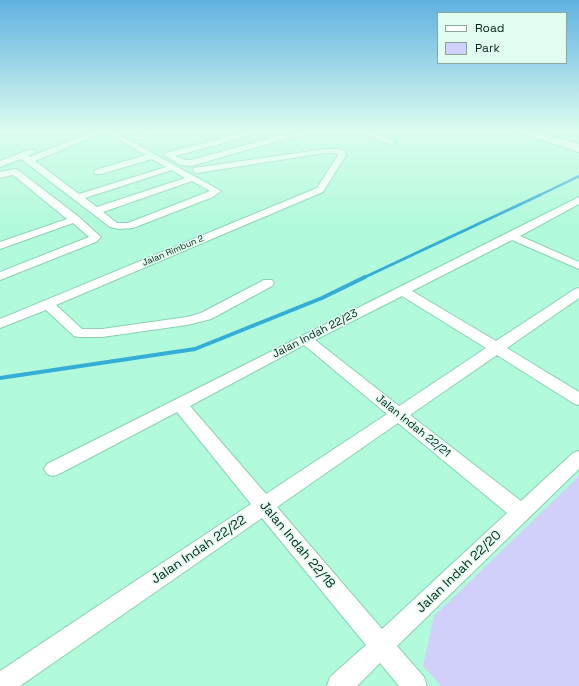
<!DOCTYPE html>
<style>
body{margin:0}
#map{position:relative;width:579px;height:686px;overflow:hidden;background:#b1fadb;font-family:"Space Grotesk",sans-serif}
canvas{display:block}
.legend{position:absolute;left:437px;top:12px;width:130px;height:52px;box-sizing:border-box;background:#e1fdf0;border:1px solid #89a69a;margin:0;padding:5px 7px;list-style:none;font-size:12px;color:#052419}
.legend li{display:flex;align-items:center;gap:8px;height:20px}
.legend b{width:20px;border:1px solid #89a69a}
</style>
<div id="map">
<canvas width="579" height="686"></canvas>
<ul class="legend">
<li><b style="height:5px;background:#fff"></b>Road</li>
<li><b style="height:11px;background:#d1d0fa"></b>Park</li>
</ul>
</div>
<script>
const context = document.querySelector('canvas').getContext('2d');
context.lineJoin = 'round';
function fillPath(path, color) { context.fillStyle = color; context.fill(path, 'evenodd'); }
const poly = rows => new Path2D(rows.map(r => 'M' + r).join(''));
function trace(path, color, width, dash) { context.strokeStyle = color; context.lineWidth = width; context.lineCap = dash ? 'butt' : 'round'; context.setLineDash(dash || []); context.stroke(path); }
function drawText(font, color, halo, rows, align = 'center') {
  context.font = font + ' "Space Grotesk",sans-serif'; context.lineWidth = 3; context.setLineDash([]); context.textBaseline = 'middle'; context.strokeStyle = halo; context.fillStyle = color; for (const [text, x, y, turn = 0] of rows) {
    context.save(); context.translate(x, y); context.rotate((+turn || 0) * Math.PI / 180); context.textAlign = isNaN(turn) ? turn : align; if (halo) context.strokeText(text, 0, 0); context.fillText(text, 0, 0); context.restore();
  }
}
const green = poly([
 [579,476,579,686,441,686,423,666,434,616]
]);
const streamFar2 = poly([
 [538,196,579,176]
]);
const streamFar1 = poly([
 [363,278,540,195]
]);
const stream = poly([
 [0,378,195,349,322,298,365,277]
]);
const minor = poly([
 [96,130,111,130,221,191,213,197,133,228,119,229,110,227,21,159,0,167,0,161,28,150,34,150,35,152,28,156,30,157,96,130],
 [107,133,146,155,95,170,94,172,95,174,101,174,152,159,166,167,79,194,35,161,100,134,107,133],
 [172,170,185,178,97,207,85,198,172,170],
 [192,181,210,191,128,223,117,223,103,212,192,181],
 [150,130,159,130,141,140,138,140,134,138,150,130],
 [254,130,265,130,264,132,175,156,185,160,191,160,282,135,286,137,285,139,191,166,181,165,164,155,165,153,254,130],
 [313,130,324,130,294,139,290,137,291,135,313,130],
 [357,130,367,130,396,142,392,144,389,144,357,130],
 [325,149,340,149,344,151,346,155,323,192,56,305,82,329,102,329,187,317,201,313,264,280,272,280,274,283,272,286,211,319,187,325,102,337,79,337,74,336,46,310,0,328,0,319,317,188,338,155,336,153,325,153,197,173,194,172,193,170,194,168,325,149],
 [15,169,18,170,79,217,101,237,96,242,0,280,0,272,89,237,73,223,0,249,0,242,67,219,13,175,0,178,0,172,15,169],
 [579,197,579,204,520,236,579,262,579,269,512,240,412,291,496,341,575,289,579,288,579,298,507,348,579,392,579,405,573,403,497,355,410,415,521,501,573,453,579,451,579,469,397,646,424,677,427,686,399,686,380,663,357,686,327,686,330,677,366,645,262,518,20,686,0,686,0,671,251,504,177,412,59,474,53,476,47,474,44,469,47,464,579,197],
 [402,296,486,348,399,406,315,340,402,296],
 [304,345,387,414,266,494,190,406,304,345],
 [398,423,507,513,382,629,277,507,398,423]
]);
const highway = poly([
 [515,130,532,130,579,144,579,152,517,132,515,130]
]);
const farStreetnames = [
 ["Jalan Rimbun 2",173,251,-23]
];
const streetNames = [
 ["Jalan Indah 22/23",315,334,-27],
 ["Jalan Indah 22/21",413,426,39]
];
const nearStreetnames = [
 ["Jalan Indah 22/18",297,545,50],
 ["Jalan Indah 22/22",199,550,-34],
 ["Jalan Indah 22/20",459,572,-44]
];
fillPath(green, '#d1d0fa');
trace(streamFar2, '#34add7', 2.5);
trace(streamFar1, '#34add7', 3);
trace(stream, '#34add7', 4);
trace(minor, '#8ad1b3', 2);
trace(highway, '#8ad1b3', 2);
fillPath(minor, '#fff');
fillPath(highway, '#fff');
const sky = context.createLinearGradient(0, 0, 0, 226);
sky.addColorStop(0, '#60b1e1');
sky.addColorStop(0.58, '#dcfdef');
sky.addColorStop(1, '#dcfdef00');
context.fillStyle = sky;
context.fillRect(0, 0, 579, 226);
drawText('9px', '#052419', '#e1fdf0', farStreetnames);
drawText('11px', '#052419', '#e1fdf0', streetNames);
drawText('13px', '#052419', '#e1fdf0', nearStreetnames);
</script>
